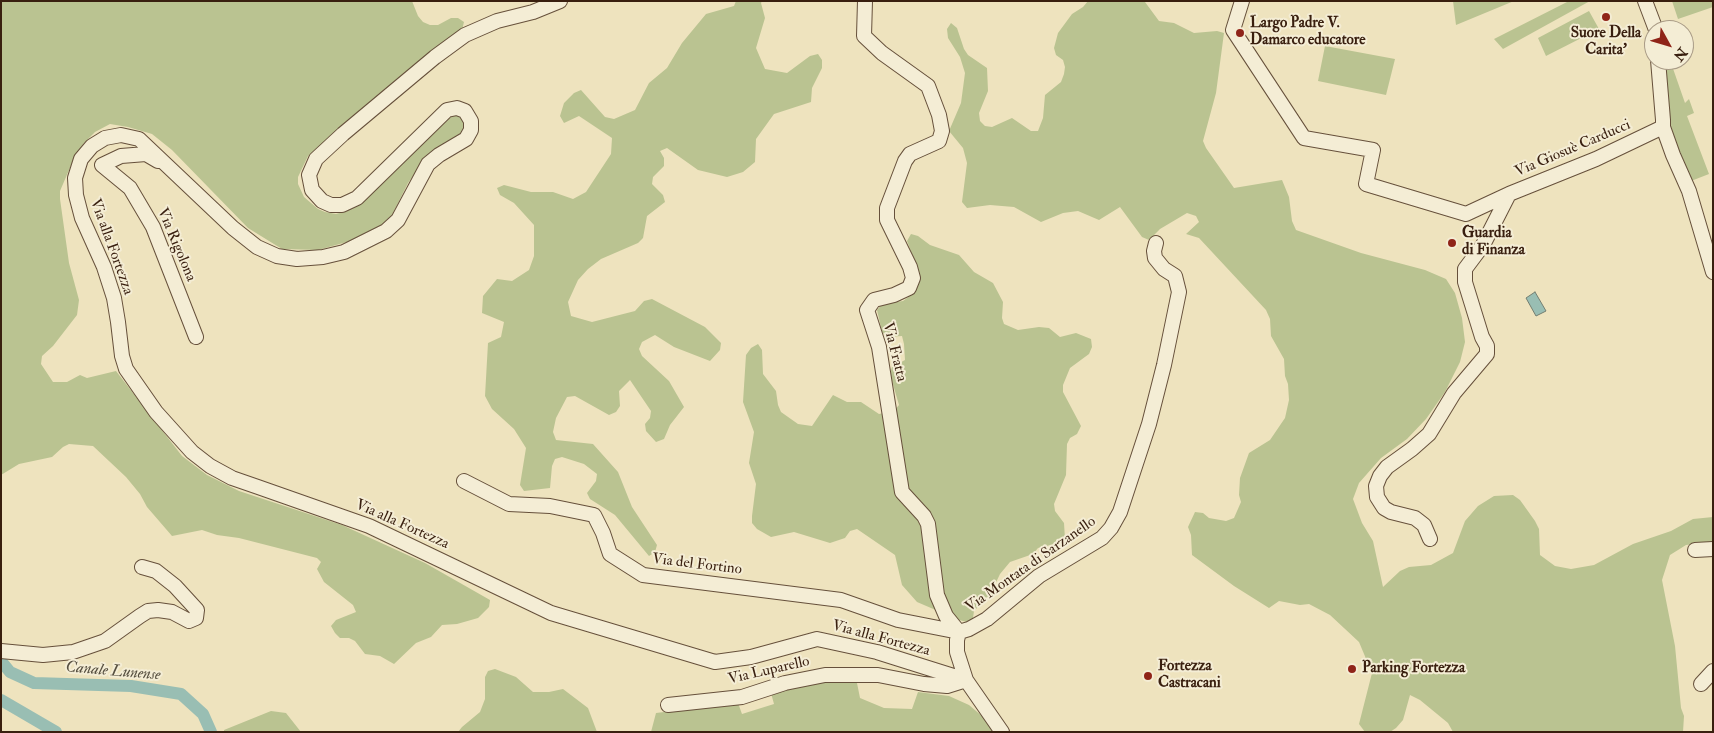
<!DOCTYPE html>
<meta charset="utf-8">
<style>
body{margin:0}
#map{position:relative;width:1714px;height:733px;overflow:hidden;background:#eee3be;font-family:"IM FELL Double Pica",serif}
canvas{display:block}
.frame{position:absolute;inset:0;border:2px solid #391f0f;pointer-events:none}
.north{position:absolute;left:1644px;top:20px;width:50px;height:50px;box-sizing:border-box;background:#f4edd5;border:1px solid #a99b86;border-radius:50%;rotate:129deg;font-size:14px;font-weight:700;line-height:20px;text-align:center;color:#391f0f}
.north::after{content:'';display:block;margin:auto;width:18px;height:22px;background:#8f2418;clip-path:polygon(50% 0,100% 100%,50% 72%,0 100%)}
</style>
<div id="map">
<canvas width="1714" height="733"></canvas>
<div class="frame"></div>
<div class="north">N</div>
</div>
<script>
const context = document.querySelector('canvas').getContext('2d');
context.lineJoin = 'round';
function fillPath(path, color) { context.fillStyle = color; context.fill(path, 'evenodd'); }
const poly = rows => new Path2D(rows.map(r => 'M' + r).join(''));
function trace(path, color, width, dash) { context.strokeStyle = color; context.lineWidth = width; context.lineCap = dash ? 'butt' : 'round'; context.setLineDash(dash || []); context.stroke(path); }
function drawText(font, color, halo, rows, align = 'center') {
  context.font = font + ' "IM FELL Double Pica",serif'; context.lineWidth = 4; context.setLineDash([]); context.textBaseline = 'middle'; context.strokeStyle = halo; context.fillStyle = color; for (const [text, x, y, turn = 0] of rows) {
    context.save(); context.translate(x, y); context.rotate((+turn || 0) * Math.PI / 180); context.textAlign = isNaN(turn) ? turn : align; if (halo) context.strokeText(text, 0, 0); context.fillText(text, 0, 0); context.restore();
  }
}
const green = poly([
 [1,1,412,1,418,16,423,22,430,25,438,25,451,18,458,18,464,22,462,30,401,78,308,156,298,177,298,184,304,197,318,209,325,212,336,214,343,212,363,201,454,114,460,115,466,122,464,133,418,169,408,183,392,215,378,229,354,240,318,250,282,249,248,228,172,150,152,134,128,127,110,124,95,132,84,143,72,163,60,191,60,199,69,263,79,300,77,315,53,346,42,356,41,364,53,382,67,382,80,375,87,378,116,371,182,456,207,475,239,491,342,525,425,563,490,600,489,607,478,618,457,624,442,625,431,637,416,643,394,664,380,656,365,654,355,641,349,638,340,638,335,633,331,626,336,620,356,612,353,605,324,582,317,569,321,562,317,558,239,538,217,535,202,530,172,536,147,507,140,494,126,477,93,446,69,444,63,447,52,457,19,464,1,475],
 [736,1,762,1,761,3,765,18,756,48,765,69,787,73,810,56,818,54,822,60,822,68,812,88,811,102,774,114,756,139,755,162,743,172,727,177,698,170,667,148,660,151,664,158,664,166,653,177,652,184,663,195,665,202,647,216,643,238,638,243,601,259,588,269,578,280,568,302,571,316,592,322,635,311,644,301,652,299,705,327,721,343,720,350,710,361,674,347,655,335,642,342,639,349,642,356,669,381,684,407,670,425,664,439,656,442,646,431,645,424,650,418,651,411,630,380,619,391,620,406,616,412,609,415,575,396,567,397,556,418,553,432,556,440,593,444,618,472,632,507,657,545,655,552,649,556,615,515,590,499,587,493,596,481,597,474,584,464,562,457,555,459,552,466,550,488,524,491,520,485,526,448,514,429,492,409,485,396,488,343,501,337,504,322,482,313,483,296,497,279,512,281,529,270,534,256,534,225,514,203,500,195,497,188,504,185,531,192,553,192,573,199,586,192,611,154,612,138,579,116,564,123,560,116,564,103,574,93,581,90,605,117,614,119,635,110,649,83,667,68,682,43,706,14,734,6],
 [1088,1,1145,2,1159,21,1174,23,1194,33,1217,31,1224,33,1216,93,1203,141,1206,148,1234,188,1282,180,1289,197,1292,221,1296,230,1361,253,1425,270,1446,279,1455,293,1462,318,1465,342,1460,362,1445,392,1426,419,1407,439,1381,458,1359,483,1353,499,1362,523,1373,541,1383,587,1400,571,1409,567,1431,565,1453,553,1465,521,1478,506,1494,496,1513,495,1520,500,1535,521,1539,529,1540,555,1555,566,1571,569,1594,565,1633,544,1671,531,1693,519,1713,517,1713,542,1686,545,1670,555,1662,580,1675,646,1681,708,1684,716,1683,732,1453,732,1448,723,1420,700,1410,695,1403,720,1396,728,1390,732,1365,732,1359,724,1372,673,1359,642,1330,615,1309,604,1300,605,1279,601,1269,608,1234,586,1192,555,1191,535,1188,527,1195,512,1203,513,1209,518,1226,521,1234,518,1241,502,1239,495,1240,478,1249,453,1270,440,1285,418,1289,400,1288,384,1285,376,1284,359,1271,336,1270,319,1266,310,1199,238,1186,234,1199,222,1196,216,1187,213,1160,229,1149,240,1142,237,1120,207,1099,220,1078,211,1063,213,1041,222,1014,207,990,205,967,208,962,202,967,163,963,148,949,131,961,103,965,73,960,57,948,38,947,29,951,23,957,28,964,49,968,55,987,68,988,91,979,113,980,121,985,126,992,127,1012,118,1031,131,1038,131,1043,118,1045,95,1061,82,1064,74,1065,67,1063,60,1056,55,1054,48,1058,33,1072,14,1083,7],
 [1453,1,1514,1,1456,25],
 [1569,1,1590,1,1503,49,1494,39],
 [1672,1,1713,1,1713,7,1678,19],
 [1589,11,1599,29,1546,56,1538,38],
 [1325,46,1395,59,1386,95,1318,81],
 [1663,60,1670,60,1685,103,1689,99,1694,113,1687,116,1709,174,1691,181,1670,129],
 [911,234,918,236,930,245,959,255,974,272,993,283,1003,302,1002,318,1004,324,1018,330,1039,327,1049,328,1060,337,1076,333,1091,339,1092,347,1089,354,1070,368,1063,385,1063,392,1081,426,1077,434,1070,438,1067,444,1066,475,1054,504,1055,511,1064,523,1065,539,1059,543,1038,548,1033,554,1010,562,1000,574,990,595,974,611,973,618,967,622,959,620,917,602,902,585,895,555,857,529,850,531,845,538,830,543,794,532,771,537,757,529,752,523,752,516,756,484,749,463,754,432,743,402,746,355,751,348,758,344,762,350,763,374,776,391,778,405,781,412,798,424,812,426,833,395,847,402,861,402,879,414,894,411,899,405,890,374,892,367,905,360,904,344,902,336,887,337,882,332,877,310,882,304,903,301,915,292,918,270,907,241],
 [495,669,516,677,533,692,549,692,563,689,588,708,597,732,458,732,462,727,480,712,485,699,485,677,488,671],
 [826,678,856,678,860,698,884,708,912,709,918,692,949,696,969,705,989,722,995,732,651,732,656,713,738,703,742,714,774,704,771,693],
 [271,711,286,713,301,732,224,732,224,730]
]);
const water = poly([
 [1535,292,1546,311,1536,316,1526,298,1535,292]
]);
const canal = poly([
 [1,661,10,672,34,683,131,686,181,694,203,714,211,732],
 [1,700,56,732]
]);
const street = poly([
 [560,1,533,12,497,21,465,35,435,57,343,134,316,159,309,175,312,190,322,201,331,205,342,205,357,198,447,110,457,108,465,111,471,121,471,130,466,139,439,155,428,164,398,220,386,231,344,252,323,257,297,259,277,256,257,247,233,228,139,139,121,135,105,138,92,146,81,159,75,178,76,195,82,218,104,267,114,298,118,322,122,356,126,369,156,412,192,452,210,466,232,478,258,487,369,526,551,613,715,662,751,657,817,639,877,652,966,680],
 [865,1,864,36,882,53,928,86,939,115,942,131,939,141,910,154,905,161,887,208,887,220,910,267,913,278,909,288,894,295,874,300,867,310,879,347,902,492,924,516,928,524,937,595,946,616,959,632],
 [1242,1,1233,30,1304,138,1373,150,1366,184,1466,214,1509,194],
 [1645,1,1656,30],
 [1658,60,1663,120,1663,127,1673,155,1689,191,1713,272],
 [158,161,146,154,121,156,102,165,130,188,153,227,196,337],
 [464,481,509,504,550,506,594,515,603,533,610,554,643,575,841,600,898,620,959,632,969,629,987,619,1039,576,1102,538,1111,528,1120,512,1149,424,1164,365,1179,292,1175,276,1164,269,1155,258,1154,251,1156,243],
 [1430,539,1424,525,1415,518,1391,512,1384,508,1377,497,1376,486,1380,476,1387,467,1412,449,1429,434,1454,393,1487,354,1487,346,1482,337,1465,282,1465,269,1483,245,1509,194,1596,159,1663,127],
 [1695,550,1713,549],
 [959,632,957,640,957,652,966,680,1002,732],
 [1,651,43,655,73,652,105,641,140,616,148,611,158,610,172,612,189,621,196,618,197,610,175,586,156,571,142,567],
 [1701,684,1713,671],
 [668,705,742,697,785,683,825,675,878,675,924,684,947,686,966,680]
]);
const markers = [
 [1606,17,5,"#8f2418"],
 [1240,33,5,"#8f2418"],
 [1452,243,5,"#8f2418"],
 [1352,669,5,"#8f2418"],
 [1148,676,5,"#8f2418"]
];
const poiNames = [
 ["Largo Padre V.",1250,24],
 ["Damarco educatore",1250,41],
 ["Suore Della",1606,34,"center"],
 ["Carita'",1606,51,"center"],
 ["Guardia",1462,234],
 ["di Finanza",1462,251],
 ["Fortezza",1158,667],
 ["Castracani",1158,684],
 ["Parking Fortezza",1362,669]
];
const streetNames = [
 ["Via Giosuè Carducci",1573,149,-23],
 ["Via Rigolona",176,245,67],
 ["Via alla Fortezza",111,247,70],
 ["Via Fratta",894,352,76],
 ["Via alla Fortezza",402,525,24],
 ["Via del Fortino",697,565,7],
 ["Via Montata di Sarzanello",1031,565,-35],
 ["Via alla Fortezza",881,639,15],
 ["Via Luparello",769,671,-13]
];
const waterNames = [
 ["Canale Lunense",113,672,5]
];
fillPath(green, '#bac391');
fillPath(water, '#99beb3');
trace(water, '#737e71', 1);
trace(canal, '#99beb3', 12);
trace(street, '#66503b', 16);
trace(street, '#f4edd5', 14);
for (const [x, y, r, color] of markers) { const dot = new Path2D(); dot.arc(x, y, r, 0, 2 * Math.PI); context.fillStyle = color; context.fill(dot); trace(dot, '#f4edd5', 2); }
drawText('bold 15px', '#391f0f', '#f4edd5', poiNames, 'left');
drawText('15px', '#391f0f', '#f4edd5', streetNames);
drawText('italic 16px', '#564f40', '#f4edd5', waterNames);
</script>
